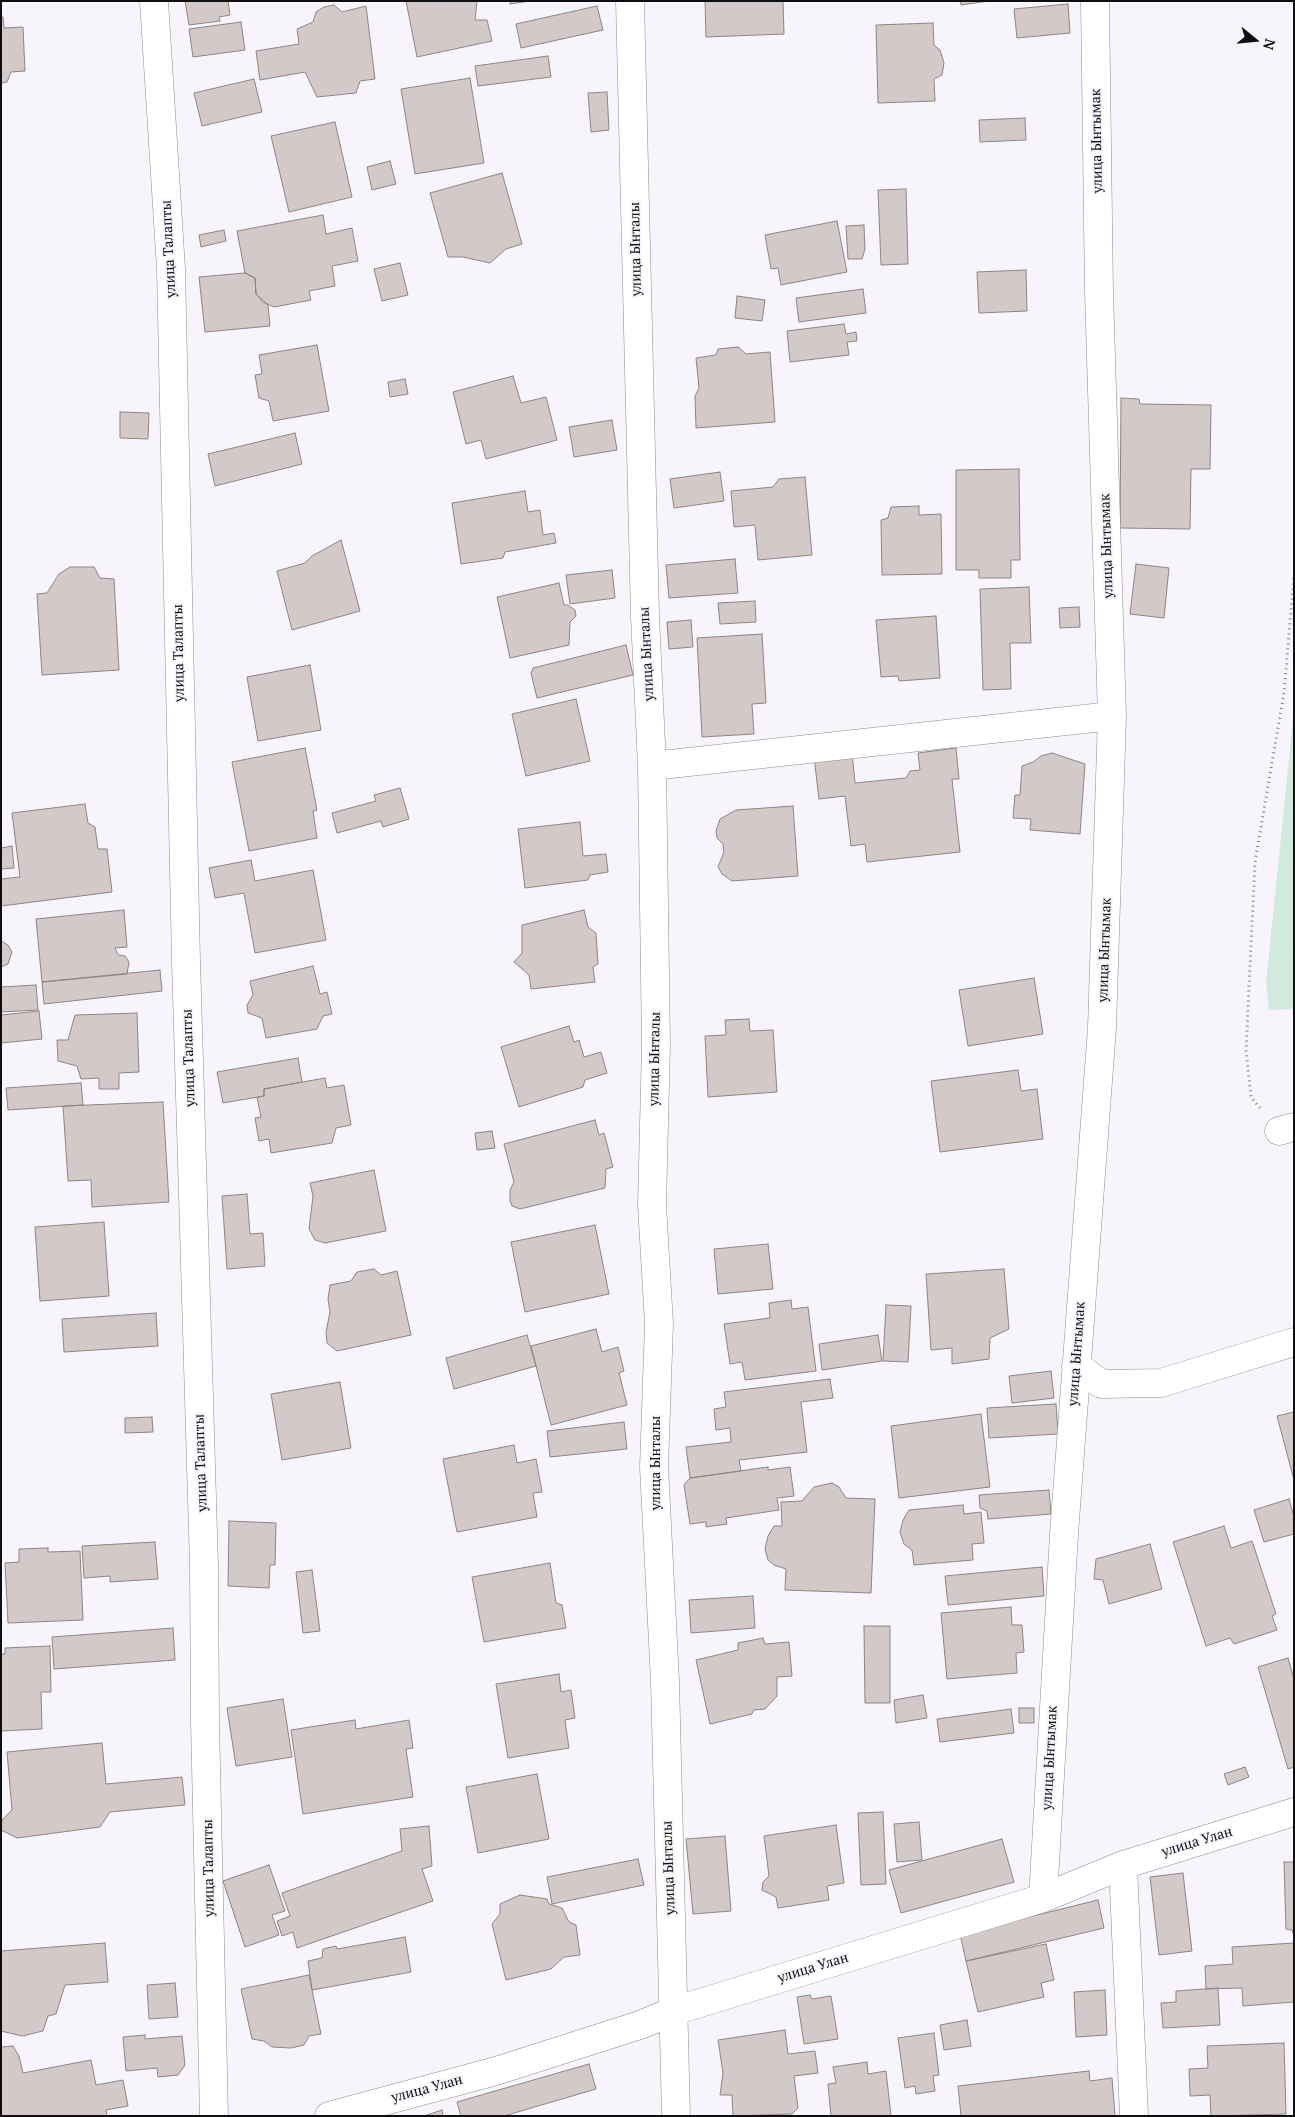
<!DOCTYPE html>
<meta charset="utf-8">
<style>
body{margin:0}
#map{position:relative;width:1295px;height:2117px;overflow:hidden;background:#f8f4fb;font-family:"PT Serif",serif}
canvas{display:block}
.frame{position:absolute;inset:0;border:2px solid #0f0e10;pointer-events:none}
.north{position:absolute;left:1230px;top:15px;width:50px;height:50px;-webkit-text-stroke:4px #f8f4fb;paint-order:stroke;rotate:107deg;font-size:14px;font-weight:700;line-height:20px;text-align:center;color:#0f0e10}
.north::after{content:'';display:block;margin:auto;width:18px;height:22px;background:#0f0e10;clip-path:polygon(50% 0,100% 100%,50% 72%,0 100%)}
</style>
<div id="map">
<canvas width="1295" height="2117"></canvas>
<div class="frame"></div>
<div class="north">N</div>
</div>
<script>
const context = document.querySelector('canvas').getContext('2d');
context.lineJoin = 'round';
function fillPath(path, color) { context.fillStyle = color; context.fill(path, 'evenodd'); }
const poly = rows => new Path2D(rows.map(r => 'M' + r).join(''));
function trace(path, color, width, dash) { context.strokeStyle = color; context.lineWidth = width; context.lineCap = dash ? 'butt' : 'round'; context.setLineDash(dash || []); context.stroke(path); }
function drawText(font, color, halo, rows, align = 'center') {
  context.font = font + ' "PT Serif",serif'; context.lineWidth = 4; context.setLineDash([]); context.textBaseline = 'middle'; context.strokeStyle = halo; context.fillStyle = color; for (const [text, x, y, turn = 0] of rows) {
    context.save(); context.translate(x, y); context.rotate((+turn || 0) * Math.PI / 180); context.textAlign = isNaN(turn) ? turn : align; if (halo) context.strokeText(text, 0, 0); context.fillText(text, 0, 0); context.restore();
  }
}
const green = poly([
 [1294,709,1294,1009,1269,1010,1266,983]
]);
const building = poly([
 [185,1,228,1,230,15,219,17,220,21,189,25,185,1],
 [406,1,477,1,475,20,487,20,492,41,417,57,406,1],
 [510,1,530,1,510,4,510,1],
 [705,1,783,1,784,34,706,37,705,1],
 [960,1,989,1,961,5,960,1],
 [1068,4,1070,33,1017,38,1014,9,1068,4],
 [334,5,342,12,366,6,375,79,360,81,356,93,317,97,305,72,260,80,256,51,299,44,297,29,313,22,316,12,324,7,334,5],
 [597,6,603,30,521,48,516,24,597,6],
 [1,17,3,17,4,28,23,27,25,71,11,72,7,82,1,83,1,17],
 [241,22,245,50,193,57,189,29,241,22],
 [933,23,934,45,940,50,944,63,942,75,934,79,935,101,878,103,876,25,933,23],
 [548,56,551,77,478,86,475,66,548,56],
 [470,78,484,163,415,174,401,89,470,78],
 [254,79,262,112,202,126,194,93,254,79],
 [607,92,609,130,591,132,588,93,607,92],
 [1025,118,1026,140,980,142,979,120,1025,118],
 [335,122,352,197,289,212,271,136,335,122],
 [390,161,396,184,372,190,367,167,390,161],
 [502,173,522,244,506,249,490,263,463,257,448,257,430,193,502,173],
 [906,189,908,264,881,265,878,190,906,189],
 [323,215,326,234,352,228,358,261,332,266,335,286,309,291,311,300,274,307,263,302,256,294,255,278,245,273,237,231,323,215],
 [837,221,847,272,781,285,778,268,771,269,765,235,837,221],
 [864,225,865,249,862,259,848,259,846,226,864,225],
 [224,230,226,241,201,247,199,235,224,230],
 [400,263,408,295,382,301,374,269,400,263],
 [1026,270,1027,311,979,313,977,272,1026,270],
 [245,273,255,278,256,294,268,305,270,326,205,332,199,277,245,273],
 [863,289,866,313,799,322,796,298,863,289],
 [737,296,765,300,762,321,735,318,737,296],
 [844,324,846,334,856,332,857,341,847,342,849,355,790,362,787,331,844,324],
 [317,345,329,411,273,421,269,401,259,398,255,375,262,374,259,355,317,345],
 [738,347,746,354,770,352,775,422,696,428,695,396,699,388,696,358,716,355,718,349,738,347],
 [513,376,521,403,546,397,557,440,486,459,481,440,466,444,453,392,513,376],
 [405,379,408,394,390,397,388,382,405,379],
 [1121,398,1139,399,1140,404,1211,405,1210,469,1191,469,1190,529,1120,528,1121,398],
 [120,412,149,413,148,439,120,438,120,412],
 [612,420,617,450,574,457,569,427,612,420],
 [295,433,302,464,215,486,208,454,295,433],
 [1019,469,1020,560,1011,560,1011,578,979,578,979,570,956,570,956,470,1019,469],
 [720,472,724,501,674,508,670,479,720,472],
 [805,477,812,555,758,560,755,525,734,527,731,491,773,487,779,479,805,477],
 [525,491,528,512,540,510,543,535,554,533,556,543,505,552,503,558,461,564,452,503,525,491],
 [919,506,919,515,941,514,942,574,882,575,881,520,888,518,891,507,919,506],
 [341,540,360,611,292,630,277,571,305,563,312,556,341,540],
 [735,559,738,593,669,598,666,565,735,559],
 [1136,564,1169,568,1164,618,1130,614,1136,564],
 [70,567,94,567,100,578,114,579,119,670,42,675,37,594,47,593,59,574,70,567],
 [612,570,615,598,570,604,566,575,612,570],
 [559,583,564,605,568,605,575,610,576,616,570,622,569,645,510,658,497,597,559,583],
 [1029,587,1031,643,1010,643,1011,689,983,690,980,589,1029,587],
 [755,601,756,622,720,624,718,603,755,601],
 [1079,607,1080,627,1060,628,1059,608,1079,607],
 [936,616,940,678,899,681,898,676,881,677,876,620,936,616],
 [691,620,693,647,669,649,667,622,691,620],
 [762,634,766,703,752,704,754,734,702,737,697,638,762,634],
 [626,645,633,675,537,698,531,673,533,668,626,645],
 [310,665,321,730,258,741,247,677,310,665],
 [576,699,590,761,526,776,512,714,576,699],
 [305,748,317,810,313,811,317,838,249,851,232,762,305,748],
 [956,748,959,779,952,779,960,852,867,862,865,844,851,846,845,796,819,799,814,757,852,753,855,783,906,778,910,771,920,770,918,753,956,748],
 [1052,753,1085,764,1080,834,1030,830,1031,819,1013,818,1015,795,1020,795,1022,766,1033,762,1041,756,1052,753],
 [400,788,409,819,383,827,381,821,337,833,332,813,376,801,374,795,400,788],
 [85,804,88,823,95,827,98,849,107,849,112,892,1,906,1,879,20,877,12,813,85,804],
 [793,806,798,876,732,881,722,874,718,867,724,852,723,844,717,838,716,831,720,819,736,810,793,806],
 [580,822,583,856,606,854,608,872,590,875,588,880,525,888,518,829,580,822],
 [12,846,14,868,1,869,1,848,12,846],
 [251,860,255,881,313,870,326,940,255,953,244,893,215,898,209,868,251,860],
 [124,910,127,947,115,948,118,955,125,956,129,962,127,974,42,982,36,919,124,910],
 [584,910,588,927,596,933,598,964,593,967,595,982,531,989,529,975,514,962,522,953,522,925,584,910],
 [1,941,8,945,12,952,8,964,1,967,1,941],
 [313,966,320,994,327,992,332,1014,323,1016,317,1029,266,1038,262,1018,248,1013,247,1005,253,995,250,981,313,966],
 [160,970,162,991,44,1004,42,982,160,970],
 [1034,978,1043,1034,968,1046,959,990,1034,978],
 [36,985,38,1010,1,1012,1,987,36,985],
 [39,1011,42,1039,1,1043,1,1015,39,1011],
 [137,1013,139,1072,119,1073,119,1089,99,1089,99,1078,81,1079,77,1066,58,1061,57,1040,68,1040,75,1015,137,1013],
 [749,1019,750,1031,773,1030,777,1092,708,1097,705,1036,726,1035,725,1020,749,1019],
 [569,1026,574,1042,579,1040,584,1057,601,1052,607,1073,585,1080,583,1087,519,1107,501,1047,569,1026],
 [298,1058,302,1082,264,1089,264,1096,223,1103,217,1072,298,1058],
 [1018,1070,1021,1091,1037,1089,1043,1139,940,1152,931,1081,1018,1070],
 [325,1078,327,1088,344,1085,351,1125,336,1128,332,1143,271,1153,269,1139,259,1141,255,1118,261,1117,257,1097,264,1096,264,1089,325,1078],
 [81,1083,83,1105,8,1110,6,1088,81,1083],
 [163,1102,169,1202,92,1207,91,1180,68,1181,63,1106,163,1102],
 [595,1120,599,1135,604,1133,613,1167,606,1169,605,1188,520,1209,512,1206,510,1201,510,1190,514,1182,504,1144,595,1120],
 [492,1131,495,1148,477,1150,475,1133,492,1131],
 [374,1170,386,1231,325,1243,315,1240,309,1229,313,1196,310,1183,374,1170],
 [247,1194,250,1234,263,1233,265,1266,227,1269,222,1196,247,1194],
 [104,1222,109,1296,40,1301,35,1227,104,1222],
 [595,1225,609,1294,525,1312,511,1242,595,1225],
 [768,1244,773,1289,718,1294,714,1249,768,1244],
 [374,1269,381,1275,397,1271,411,1335,337,1351,327,1343,326,1332,330,1312,328,1299,330,1285,351,1281,357,1272,374,1269],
 [1004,1269,1009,1329,990,1338,989,1359,952,1364,952,1348,931,1350,926,1274,1004,1269],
 [791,1300,792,1309,808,1307,816,1371,745,1380,742,1362,730,1364,724,1324,770,1318,769,1303,791,1300],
 [886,1305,911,1306,908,1362,883,1361,886,1305],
 [156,1313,158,1346,64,1352,62,1319,156,1313],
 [596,1329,602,1352,618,1347,624,1371,619,1373,627,1405,551,1425,531,1346,596,1329],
 [527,1335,536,1366,454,1389,446,1358,527,1335],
 [878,1335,882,1361,822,1370,819,1344,878,1335],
 [1051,1371,1054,1398,1012,1403,1009,1376,1051,1371],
 [830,1379,833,1398,801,1402,807,1452,739,1460,741,1471,690,1478,686,1447,731,1442,730,1428,716,1430,714,1409,726,1407,724,1392,830,1379],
 [340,1382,351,1448,282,1460,271,1394,340,1382],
 [1056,1404,1058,1434,989,1438,987,1408,1056,1404],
 [1294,1412,1294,1480,1277,1416,1294,1412],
 [981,1414,990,1487,899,1498,891,1426,981,1414],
 [152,1417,153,1432,125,1433,125,1418,152,1417],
 [624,1422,627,1449,550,1457,547,1431,624,1422],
 [514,1445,517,1463,536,1459,542,1492,533,1493,537,1517,457,1532,443,1459,514,1445],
 [768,1467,768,1470,790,1467,794,1496,777,1498,779,1510,726,1518,727,1524,706,1527,706,1522,690,1524,684,1485,690,1478,768,1467],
 [832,1483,839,1487,846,1498,875,1499,871,1593,785,1590,786,1569,774,1565,768,1560,765,1549,768,1536,774,1526,782,1526,781,1502,802,1501,814,1487,832,1483],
 [1049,1490,1051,1514,988,1519,987,1511,980,1508,979,1495,1049,1490],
 [1289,1499,1294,1517,1294,1534,1264,1542,1254,1510,1289,1499],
 [963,1505,964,1514,981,1512,984,1543,972,1544,973,1560,914,1565,912,1550,904,1544,900,1532,903,1520,909,1510,963,1505],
 [229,1521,276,1523,275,1565,270,1565,269,1588,228,1586,229,1521],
 [1224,1526,1231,1548,1252,1541,1276,1614,1272,1616,1277,1630,1234,1644,1230,1638,1206,1646,1173,1542,1224,1526],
 [155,1542,158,1579,110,1582,110,1576,84,1578,82,1546,155,1542],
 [1150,1544,1162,1589,1109,1604,1103,1580,1094,1579,1096,1559,1150,1544],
 [48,1548,48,1552,80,1551,83,1620,8,1623,5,1563,19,1562,19,1549,48,1548],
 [550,1563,556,1603,562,1605,566,1628,484,1642,472,1577,550,1563],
 [1042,1567,1044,1596,948,1605,945,1576,1042,1567],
 [312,1570,320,1631,303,1633,296,1572,312,1570],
 [753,1596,755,1628,691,1633,689,1600,753,1596],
 [1011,1607,1012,1625,1022,1625,1024,1652,1016,1653,1017,1673,947,1679,941,1613,1011,1607],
 [864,1626,890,1626,890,1703,865,1703,864,1626],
 [173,1628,175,1660,54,1669,52,1637,173,1628],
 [763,1638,765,1644,789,1642,792,1676,777,1677,777,1696,765,1709,754,1710,752,1714,710,1724,696,1660,738,1650,738,1643,763,1638],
 [50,1646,51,1692,41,1692,42,1729,1,1731,1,1654,5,1654,5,1648,50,1646],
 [1288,1658,1294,1679,1294,1767,1288,1769,1258,1667,1288,1658],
 [559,1674,561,1692,571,1690,575,1718,565,1720,569,1748,508,1758,496,1684,559,1674],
 [923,1695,927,1718,896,1723,894,1700,923,1695],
 [283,1699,292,1757,236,1766,227,1708,283,1699],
 [1019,1708,1034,1708,1034,1723,1019,1723,1019,1708],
 [1011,1709,1014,1733,940,1742,937,1719,1011,1709],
 [355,1720,356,1729,409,1720,413,1748,406,1749,413,1797,303,1814,291,1730,355,1720],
 [102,1743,106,1784,182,1777,185,1805,110,1812,100,1827,17,1838,1,1830,2,1820,12,1810,7,1752,102,1743],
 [1245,1767,1249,1777,1228,1785,1224,1774,1245,1767],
 [537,1774,549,1839,478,1853,466,1787,537,1774],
 [883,1812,886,1884,861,1885,858,1813,883,1812],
 [919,1822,922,1860,897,1862,894,1824,919,1822],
 [836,1825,844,1883,827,1886,829,1900,778,1908,776,1897,762,1890,763,1882,769,1876,764,1836,836,1825],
 [429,1826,432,1866,422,1869,433,1901,297,1948,293,1932,282,1936,277,1921,290,1916,282,1893,402,1851,400,1829,429,1826],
 [725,1836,731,1911,693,1914,686,1839,725,1836],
 [1002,1839,1014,1882,901,1913,889,1870,1002,1839],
 [638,1859,644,1885,552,1904,547,1877,638,1859],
 [1284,1862,1294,1862,1294,1936,1292,1930,1286,1929,1284,1862],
 [269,1865,285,1911,272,1915,279,1935,245,1947,223,1881,269,1865],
 [1183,1873,1192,1951,1159,1955,1150,1877,1183,1873],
 [520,1895,547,1899,549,1904,562,1908,569,1922,576,1925,580,1955,564,1957,551,1969,506,1980,492,1924,500,1914,500,1904,520,1895],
 [1098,1900,1104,1928,966,1961,960,1934,1098,1900],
 [405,1937,411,1972,312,1990,308,1961,322,1958,323,1949,336,1946,337,1949,405,1937],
 [105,1943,108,1982,65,1985,56,2014,48,2016,43,2031,22,2036,1,2031,1,1951,105,1943],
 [1294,1943,1294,2002,1243,2006,1242,1988,1206,1989,1205,1966,1233,1964,1232,1947,1294,1943],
 [1046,1944,1054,1980,1041,1983,1044,1997,978,2012,966,1961,1046,1944],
 [309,1975,321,2034,309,2036,304,2045,291,2048,272,2047,264,2041,252,2039,241,1989,309,1975],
 [175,1983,178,2017,149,2019,147,1985,175,1983],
 [1218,1988,1220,2025,1163,2028,1161,2003,1176,2002,1176,1991,1218,1988],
 [1105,1990,1107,2035,1076,2037,1074,1992,1105,1990],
 [810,1995,812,1999,831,1996,838,2039,804,2044,797,1997,810,1995],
 [967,2020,971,2046,944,2050,940,2025,967,2020],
 [785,2030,788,2054,815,2051,818,2073,794,2076,798,2108,792,2114,733,2116,732,2095,720,2095,723,2073,718,2040,785,2030],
 [934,2033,939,2075,933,2076,935,2091,916,2094,915,2086,905,2088,898,2038,934,2033],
 [145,2035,145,2039,182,2036,185,2065,178,2075,158,2077,157,2068,126,2071,123,2037,145,2035],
 [1284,2043,1286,2114,1211,2116,1210,2095,1190,2096,1189,2069,1208,2068,1207,2046,1284,2043],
 [13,2046,19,2056,23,2073,91,2060,96,2085,123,2080,128,2106,106,2110,107,2116,1,2116,1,2047,13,2046],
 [867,2062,868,2074,886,2071,891,2116,831,2116,828,2084,836,2083,833,2067,867,2062],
 [589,2064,596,2089,504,2116,461,2116,457,2102,589,2064],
 [1089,2071,1090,2081,1112,2078,1115,2116,961,2116,958,2086,1089,2071],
 [442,2110,443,2116,424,2116,442,2110]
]);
const path = poly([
 [1260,1108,1251,1097,1246,1050,1255,862,1284,693,1294,575]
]);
const minor = poly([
 [154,1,171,269,186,961,204,1566,205,1722,214,2116],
 [630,1,645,616,652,766,656,1045,652,1205,659,1324,654,1467,665,1681,676,2116],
 [652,766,1112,716],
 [1279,1131,1294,1127],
 [1076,1365,1101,1384,1161,1383,1294,1342],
 [1123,1865,1134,2116],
 [1043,1898,1064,1534,1102,1028,1112,716,1099,292,1095,1],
 [329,2116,496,2071,640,2025,674,2011,1043,1898,1123,1865,1294,1812]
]);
const streetNames = [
 ["улица Ынтымак",1097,141,-91],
 ["улица Талапты",169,249,-93],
 ["улица Ынталы",636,249,-91],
 ["улица Ынтымак",1107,546,-92],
 ["улица Талапты",179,653,-91],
 ["улица Ынталы",647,654,-93],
 ["улица Ынтымак",1105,950,-88],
 ["улица Талапты",189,1058,-92],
 ["улица Ынталы",655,1059,-89],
 ["улица Ынтымак",1077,1354,-86],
 ["улица Талапты",201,1463,-92],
 ["улица Ынталы",656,1463,-90],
 ["улица Ынтымак",1050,1758,-87],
 ["улица Улан",1197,1842,-17],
 ["улица Талапты",209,1868,-91],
 ["улица Ынталы",669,1868,-92],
 ["улица Улан",813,1968,-17],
 ["улица Улан",427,2089,-15]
];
fillPath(green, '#d2eadd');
fillPath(building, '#d2c9c8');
trace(building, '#8d8584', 1);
trace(minor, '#8e8a90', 29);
trace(path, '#827f84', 3, [1, 4]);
trace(minor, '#fff', 28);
drawText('14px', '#0f0e10', '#f8f4fb', streetNames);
</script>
